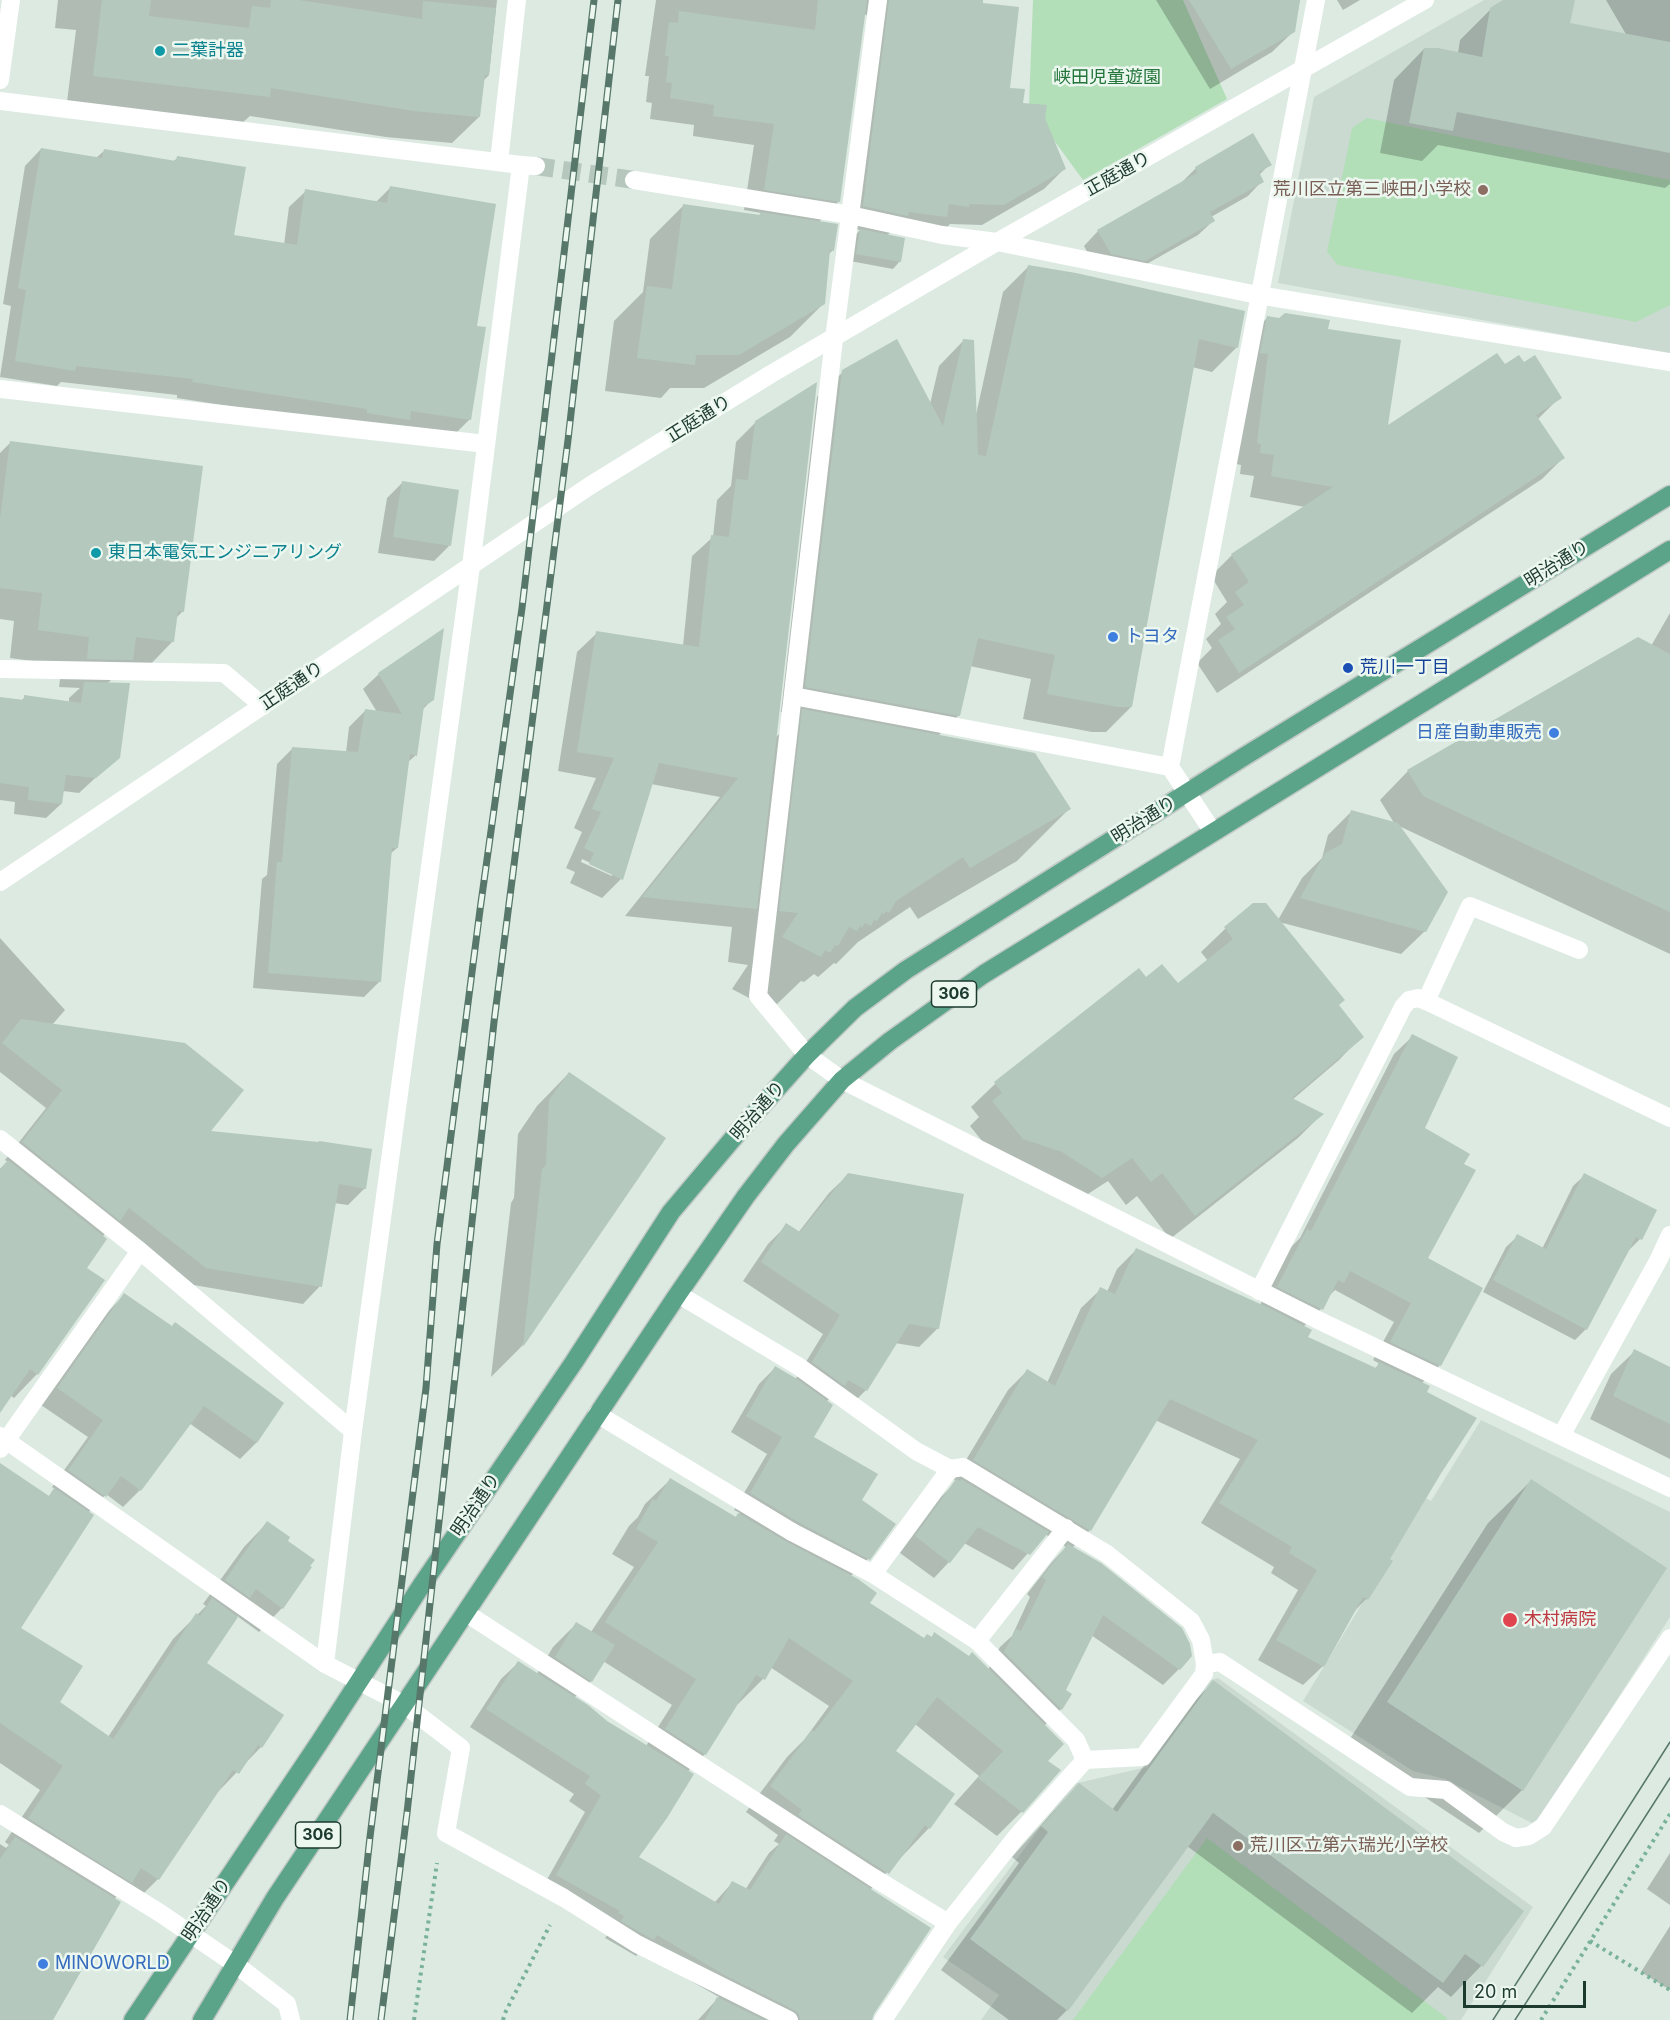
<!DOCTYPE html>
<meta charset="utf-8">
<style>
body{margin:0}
#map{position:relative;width:1670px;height:2020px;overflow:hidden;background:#dceae2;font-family:Inter,sans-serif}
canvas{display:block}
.scale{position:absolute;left:1463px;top:1981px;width:123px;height:27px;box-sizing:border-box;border:3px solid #1d3a2f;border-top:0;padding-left:8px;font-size:18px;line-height:21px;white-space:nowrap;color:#1d3a2f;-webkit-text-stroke:4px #ecf7f0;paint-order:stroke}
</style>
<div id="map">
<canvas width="1670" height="2020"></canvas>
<div class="scale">20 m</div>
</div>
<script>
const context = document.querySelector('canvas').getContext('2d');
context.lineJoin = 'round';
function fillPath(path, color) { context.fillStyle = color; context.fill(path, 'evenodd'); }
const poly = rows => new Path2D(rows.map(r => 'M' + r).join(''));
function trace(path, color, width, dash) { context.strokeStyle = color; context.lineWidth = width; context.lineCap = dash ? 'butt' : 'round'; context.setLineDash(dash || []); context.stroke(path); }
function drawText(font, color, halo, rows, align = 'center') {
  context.font = font + ' Inter,"Noto Sans JP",sans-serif'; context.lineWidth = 5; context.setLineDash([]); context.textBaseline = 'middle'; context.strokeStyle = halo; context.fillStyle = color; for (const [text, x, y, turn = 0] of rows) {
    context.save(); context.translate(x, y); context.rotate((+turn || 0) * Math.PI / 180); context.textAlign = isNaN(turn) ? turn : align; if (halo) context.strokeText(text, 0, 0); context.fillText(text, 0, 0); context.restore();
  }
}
const built = poly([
 [1484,0,1670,0,1670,354,1278,283,1314,97],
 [1481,1420,1670,1512,1670,1617,1542,1816,1532,1823,1445,1779,1413,1771,1303,1701,1426,1498,1431,1501],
 [1218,1678,1533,1907,1461,2020,981,2020,999,1995,943,1957,1073,1784,1147,1767,1211,1680]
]);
const green = poly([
 [1033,0,1183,0,1227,99,1083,180,1029,106],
 [1367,118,1670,180,1670,305,1636,322,1338,265,1327,252,1352,128],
 [1207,1838,1447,2018,1446,2020,1073,2020]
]);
const shadow = poly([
 [58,0,497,0,489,75,483,81,479,117,452,143,386,137,250,116,242,123,67,102,76,30,55,28],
 [656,0,982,0,1008,89,1022,104,1044,118,1064,169,1044,189,982,225,950,224,947,227,890,233,886,236,900,261,893,269,850,261,853,238,860,230,843,227,868,16,863,13,839,201,818,223,833,250,828,255,823,304,790,337,704,388,670,388,661,398,605,391,614,321,643,292,650,239,683,206,758,216,761,213,744,210,754,145,693,136,694,125,650,119,652,103,646,102,649,76,645,76],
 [1156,0,1300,0,1294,31,1272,52,1210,89],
 [1337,0,1360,0,1343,10],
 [1506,0,1573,0,1569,25,1627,36,1606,0,1670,0,1670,184,1665,188,1438,145,1422,161,1380,153,1394,80,1424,49,1458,53,1460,40,1491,9],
 [41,149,96,158,104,151,173,162,177,158,233,237,284,245,289,207,306,191,376,202,390,188,470,419,453,436,352,425,177,398,177,395,61,382,57,386,0,377,11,306,3,304,25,166],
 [1270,164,1259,175,1262,181,1248,196,1211,217,1213,221,1198,235,1129,274,1096,268,1084,246,1098,231,1181,183,1196,168],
 [1028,267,1237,347,1212,372,1192,367,1131,707,1106,732,1092,732,1023,719,1031,679,970,666,959,715,938,736,1069,809,1017,861,918,919,910,907,858,942,836,964,834,963,818,977,814,974,804,982,801,981,777,1004,774,1002,768,1008,732,989,748,965,728,962,732,927,625,916,720,797,651,784,621,879,602,898,570,883,575,872,566,868,582,832,574,828,596,778,558,771,577,652,597,633,683,646,692,556,713,537,717,500,731,486,736,442,756,422,774,739,799,715,781,712,817,397,843,372,930,404,939,366,964,340,976,415,1003,292],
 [582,859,612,873,612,876,581,862],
 [1268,317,1326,330,1386,428,1504,366,1560,397,1537,420,1563,458,1542,479,1217,693,1197,663,1212,648,1206,639,1221,624,1215,614,1227,602,1211,576,1232,555,1305,507,1250,497,1254,476,1240,474,1241,465,1236,464,1247,339],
 [10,443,183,611,176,618,173,641,145,670,124,667,107,684,118,757,79,793,63,791,61,804,46,818,14,814,15,802,0,800,0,698,21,701,25,697,69,703,69,698,80,688,59,687,62,665,10,658,14,621,0,619,0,453],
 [402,483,457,492,449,546,434,561,378,553,387,498],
 [1670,613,1670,954,1399,826,1425,931,1401,954,1279,922,1337,1006,1362,1036,1339,1060,1292,1100,1321,1115,1298,1138,1170,1239,1137,1196,1126,1205,1108,1181,1077,1201,999,1162,970,1126,979,1117,971,1107,995,1084,1138,970,1146,979,1178,986,1208,961,1201,952,1225,929,1254,904,1278,920,1302,878,1322,858,1328,835,1351,812,1394,823,1380,800,1408,771,1651,646],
 [379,674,433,699,422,710,416,755,407,763,397,848,390,854,380,981,364,997,253,988,262,879,267,875,277,764,292,749,346,753,349,727,365,711,377,712,363,689],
 [0,938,65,1010,52,1025,209,1132,365,1188,348,1205,334,1203,320,1286,303,1304,188,1284,112,1226,102,1237,85,1268,37,1374,14,1398,10,1395,0,1410,0,1169,8,1162,5,1160,46,1108,0,1072],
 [1413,1036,1423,1129,1426,1259,1440,1365,1421,1384,1425,1393,1439,1474,1388,1559,1391,1561,1366,1599,1352,1614,1323,1666,1303,1685,1258,1660,1298,1590,1271,1573,1274,1567,1201,1523,1240,1459,1155,1420,1090,1530,1072,1548,1179,1669,1163,1685,1091,1635,1064,1691,1070,1695,1061,1709,1044,1726,1046,1761,1022,1811,997,1836,954,1804,979,1776,915,1724,894,1751,929,1828,870,1890,871,2020,698,2020,719,1997,640,1952,636,1956,619,1946,605,1938,608,1934,540,1892,585,1812,569,1801,574,1794,470,1727,501,1679,518,1663,537,1674,553,1647,576,1624,591,1632,634,1567,612,1554,629,1526,638,1517,645,1504,670,1480,735,1518,740,1513,734,1510,767,1454,731,1432,759,1384,775,1368,795,1380,823,1334,743,1281,768,1244,787,1225,798,1233,829,1193,849,1174,938,1328,919,1347,895,1343,866,1390,847,1409,830,1398,826,1402,812,1438,861,1501,868,1559,850,1577,868,1604,923,1639,931,1638,934,1634,988,1670,1000,1647,1012,1636,1030,1597,1027,1594,1052,1562,1066,1547,1045,1534,1013,1570,964,1543,949,1562,934,1578,900,1553,941,1497,957,1481,954,1480,1008,1390,1027,1371,1047,1383,1081,1308,1101,1289,1107,1292,1117,1269,1136,1250,1260,1305,1289,1249,1300,1238,1394,1054],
 [1335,1290,1394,1322,1373,1360,1380,1364,1374,1369,1306,1338,1303,1327,1321,1309,1327,1298],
 [603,1661,672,1705,646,1746,607,1722,574,1698,591,1681],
 [770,1667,829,1706,804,1740,787,1757,746,1812,778,1835,774,1841,779,1844,769,1853,745,1890,732,1883,714,1903,636,1857,687,1772,705,1754,737,1703,738,1704,763,1679],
 [569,1073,664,1138,522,1346,491,1377,511,1203,514,1198,518,1134,537,1106],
 [1585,1175,1640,1239,1629,1250,1586,1329,1575,1340,1483,1292,1506,1247,1518,1236,1542,1249,1573,1186],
 [124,1295,282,1404,256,1443,240,1459,189,1423,140,1490,123,1507,106,1494,88,1513,19,1628,58,1703,108,1737,173,1639,206,1606,203,1604,244,1547,267,1523,282,1608,259,1632,237,1616,205,1664,261,1747,213,1797,158,1879,134,1903,120,1893,114,1899,52,2020,0,2020,0,1844,6,1848,9,1845,5,1842,40,1790,0,1763,0,1465,48,1497,55,1489,52,1487,88,1437,41,1405,108,1312],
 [1635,1351,1670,1369,1670,1459,1590,1419,1611,1374],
 [1531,1481,1522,1790,1479,1833,1346,1745,1488,1523],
 [1214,1682,1522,1911,1481,1966,1451,1997,1438,1987,1412,2013,1187,1846,1067,2010,1057,2020,1009,2020,941,1970,1019,1863,1012,1857,1049,1816,1079,1785,1112,1810,1183,1712],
 [1670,1853,1670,1905,1647,1889],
 [1670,1926,1670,1990,1641,1972]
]);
const building = poly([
 [102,0,151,0,149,16,249,28,252,6,270,8,271,0,299,0,422,19,423,1,496,8,489,75,485,75,480,117,414,111,271,88,270,97,93,76],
 [818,0,867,0,840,202,764,190,774,124,713,116,714,105,670,98,672,83,666,82,669,56,665,56,669,22,678,23,679,11,815,30],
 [889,0,983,0,983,3,1019,7,1010,88,1025,89,1023,103,1047,105,1045,118,1066,169,1004,205,969,204,969,207,949,204,947,217,909,212,908,216,863,206],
 [1189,0,1300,0,1295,32,1231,69],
 [1503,0,1575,0,1570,23,1670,42,1670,153,1457,112,1453,131,1409,123,1424,48,1438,48,1482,57,1490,8],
 [1253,133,1272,165,1259,172,1264,182,1210,212,1215,221,1145,261,1111,254,1097,230,1197,173,1195,167],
 [41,148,102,158,104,149,176,161,177,156,246,167,234,235,297,245,305,189,387,203,390,186,496,204,477,326,486,327,471,420,411,411,410,420,367,413,367,409,192,382,193,379,76,366,75,371,15,361,26,290,18,288],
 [683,204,760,215,760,212,838,224,834,251,830,250,825,304,739,355,696,355,695,365,637,358,647,286,672,289],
 [860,229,905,238,901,262,856,254],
 [1028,265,1076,273,1245,311,1238,348,1199,339,1132,707,1118,707,1047,694,1055,655,978,638,960,716,805,687,842,370,897,339,943,426,963,339,974,340,978,455,986,456],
 [1285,313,1330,320,1328,329,1401,340,1388,425,1497,353,1505,364,1519,355,1524,362,1535,355,1562,398,1536,415,1565,458,1239,673,1218,640,1235,629,1226,617,1244,605,1235,592,1249,582,1231,554,1333,487,1271,476,1274,455,1260,453,1261,444,1257,443,1268,354,1260,353,1267,316,1279,318],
 [817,382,757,909,642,897,738,778,659,763,623,880,589,864,594,853,584,848,601,812,592,809,614,758,577,752,596,631,699,647,711,535,729,537,736,479,748,480,755,421],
 [10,441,203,466,184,612,178,611,174,642,136,637,133,660,87,659,89,637,38,630,42,593,0,588,0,519],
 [402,481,459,490,451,546,393,537],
 [444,628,434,700,424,706,417,756,410,754,398,848,392,848,381,982,268,973,277,862,282,862,292,747,358,752,365,709,402,714,378,673],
 [1638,637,1670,654,1670,912,1423,796,1407,770],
 [84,682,130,683,120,758,96,778,66,775,62,804,28,800,29,787,0,783,0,697,24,700,24,695,81,703],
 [802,709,1035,753,1071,809,970,868,963,857,896,901,889,913,886,911,884,914,882,913,877,921,874,920,871,926,865,923,862,928,860,926,857,931,849,927,838,946,835,945,830,953,825,950,821,957,782,937,798,913,779,911],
 [1351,810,1398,823,1448,892,1426,932,1300,898,1325,853,1342,844],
 [1253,903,1266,903,1345,1000,1339,1005,1364,1037,1292,1098,1324,1114,1195,1216,1162,1173,1151,1182,1132,1158,1102,1178,1062,1152,1023,1139,992,1101,1002,1093,994,1082,1139,968,1146,977,1162,964,1178,983,1233,939,1224,927],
 [21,1019,185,1043,244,1090,211,1131,318,1142,319,1141,372,1149,366,1189,339,1184,322,1287,206,1268,129,1208,120,1221,22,1142,62,1090,2,1043],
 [1412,1034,1458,1057,1425,1128,1470,1154,1464,1164,1476,1170,1428,1258,1483,1288,1441,1366,1390,1342,1411,1303,1350,1271,1344,1283,1338,1280,1323,1310,1277,1287,1307,1229,1311,1231],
 [569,1072,666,1138,523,1347,542,1169,546,1165,549,1100],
 [8,1160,107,1239,87,1268,105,1280,38,1375,30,1369,0,1413,0,1169],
 [848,1173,964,1194,939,1329,909,1324,867,1391,848,1380,845,1386,812,1362,840,1315,761,1262,786,1223,800,1232],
 [1584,1173,1657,1210,1642,1240,1636,1237,1587,1330,1493,1280,1517,1234,1546,1249],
 [1136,1248,1267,1307,1312,1330,1308,1337,1376,1368,1379,1362,1430,1386,1427,1392,1477,1418,1440,1475,1390,1559,1393,1561,1368,1600,1363,1597,1324,1667,1276,1640,1317,1570,1289,1553,1292,1547,1219,1503,1258,1440,1170,1399,1091,1531,973,1460,1027,1369,1055,1386,1100,1287,1115,1294],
 [124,1293,172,1326,175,1322,284,1403,257,1443,204,1406,141,1491,121,1476,106,1497,68,1470,103,1420,57,1388],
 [1634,1349,1670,1367,1670,1424,1613,1396],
 [775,1366,797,1379,833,1405,814,1437,878,1474,862,1500,896,1524,870,1560,798,1522,750,1493,782,1437,746,1416],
 [0,1463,49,1496,54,1488,94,1515,21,1628,83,1666,60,1702,113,1739,196,1613,200,1616,212,1598,238,1617,207,1663,284,1715,262,1748,258,1745,239,1774,233,1770,159,1880,141,1868,132,1883,28,1818,63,1766,0,1723],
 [670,1478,736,1517,738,1513,787,1542,858,1579,877,1593,870,1603,924,1638,927,1634,932,1637,934,1632,969,1656,972,1652,1064,1744,1048,1761,1061,1770,1023,1813,978,1778,1003,1751,937,1697,896,1751,955,1794,930,1829,925,1825,889,1874,798,1815,802,1810,770,1786,812,1730,814,1732,853,1681,789,1638,765,1680,756,1675,706,1755,665,1729,696,1679,605,1622,658,1542,636,1529,653,1499,656,1501],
 [956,1479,960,1481,961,1479,1049,1532,1030,1555,978,1527,950,1563,915,1536],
 [1531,1479,1667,1568,1523,1791,1387,1702],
 [267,1521,290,1537,288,1541,315,1560,310,1566,312,1567,283,1609,256,1589,250,1598,225,1580],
 [1068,1544,1101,1563,1182,1628,1190,1644,1192,1656,1180,1670,1103,1615,1066,1690,1072,1694,1062,1710,1004,1652,1016,1629,1021,1631,1046,1580,1042,1577],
 [576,1622,615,1645,592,1682,555,1657],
 [518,1661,588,1705,607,1721,694,1774,667,1818,639,1857,719,1904,732,1881,750,1890,786,1834,931,1928,874,2014,872,2020,800,2020,799,2014,794,2010,728,1977,657,1935,654,1940,636,1930,621,1921,624,1916,618,1913,620,1911,556,1875,601,1795,585,1784,590,1776,486,1709],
 [1213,1680,1524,1911,1483,1967,1465,1954,1443,1983,1213,1813,1068,2011,970,1939,1048,1832,1041,1826,1079,1783,1117,1812],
 [15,1837,121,1902,53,2020,0,2020,0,1859],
 [717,1997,764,2020,705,2020]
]);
const minorTunnel = poly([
 [536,166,634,180]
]);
const path = poly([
 [1590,1941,1670,1990],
 [414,2020,437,1863],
 [503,2020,505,2013,550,1925],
 [1541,2020,1670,1814]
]);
const service = poly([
 [1579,950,1470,906,1426,1001,1670,1118],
 [678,1294,798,1366,916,1451,950,1469,963,1467,1107,1554,1191,1621,1201,1640,1205,1664],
 [1561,1436,1659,1259,1670,1235],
 [792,1532,873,1574,977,1641,1076,1740,1085,1760],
 [873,1574,950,1469],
 [466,1613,871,1876,948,1923,883,2020],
 [977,1641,1066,1528],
 [405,1705,461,1748,446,1833,564,1898,637,1944,789,2020]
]);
const minor = poly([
 [878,0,834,339,758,996,807,1055,842,1080,1320,1321,1670,1488],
 [499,162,517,0],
 [634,180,850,215,942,235,997,242,1258,295,1670,362],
 [0,389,486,444],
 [0,669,224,673,263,706],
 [793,696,1170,767],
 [1213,832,1170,767,1316,0],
 [0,1139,140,1251,353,1431],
 [1259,1291,1403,1007,1409,1000,1418,998,1426,1001],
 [597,1414,792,1532],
 [0,1436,325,1664,405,1705],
 [0,1449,140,1251],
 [325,1664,353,1431,471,566,521,165,536,166],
 [0,1814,160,1913,235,1964,287,2004,291,2020],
 [948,1923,1017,1836,1085,1760,1143,1757,1204,1674,1205,1664,1220,1662,1410,1787,1446,1790,1503,1832,1516,1838,1529,1836,1543,1827,1670,1638]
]);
const tertiary = poly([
 [0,80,11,0],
 [0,101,521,165],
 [0,882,591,485,771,374,997,242,1425,0]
]);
const primary = poly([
 [133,2020,319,1743,423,1583,574,1362,671,1212,746,1123,807,1055,855,1008,906,970,1245,756,1670,495],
 [202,2020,275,1898,678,1294,746,1196,786,1144,842,1080,890,1041,984,974,1670,550]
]);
const tram = poly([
 [1493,2020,1670,1742],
 [1515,2020,1670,1778]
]);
const rail = poly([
 [350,2020,370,1837,426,1388,437,1244,480,910,522,608,594,0],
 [381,2020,407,1813,494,1022,568,440,618,0]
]);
const markers = [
 [160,51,6,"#0f9aa8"],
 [1483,190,6,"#8d6e63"],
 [96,553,6,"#0f9aa8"],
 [1113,637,6,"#3f7fe0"],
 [1348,668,6,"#1a4fb4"],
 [1554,733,6,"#3f7fe0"],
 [1510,1620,8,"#e0444e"],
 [1238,1846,6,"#8d6e63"],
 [43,1964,6,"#3f7fe0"]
];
const shields = [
 [954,994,45],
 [318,1835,45]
];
const shieldNames = [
 ["306",954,994],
 ["306",318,1835]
];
const cultureNames = [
 ["二葉計器",172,51],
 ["東日本電気エンジニアリング",108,553]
];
const parkNames = [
 ["峡田児童遊園",1107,78]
];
const streetNames = [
 ["正庭通り",1118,174,-29],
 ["正庭通り",699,419,-32],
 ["明治通り",1557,564,-32],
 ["正庭通り",292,686,-34],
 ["明治通り",1144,820,-32],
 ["明治通り",758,1111,-49],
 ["明治通り",476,1505,-56],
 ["明治通り",207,1910,-56]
];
const educationNames = [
 ["荒川区立第三峡田小学校",1471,190],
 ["荒川区立第六瑞光小学校",1250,1846,"left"]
];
const shopNames = [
 ["トヨタ",1125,637],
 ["日産自動車販売",1542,733,"right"],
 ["MINOWORLD",55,1964]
];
const transitNames = [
 ["荒川一丁目",1360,668]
];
const healthNames = [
 ["木村病院",1524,1620]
];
fillPath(built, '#cadad1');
fillPath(green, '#b2deb8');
fillPath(shadow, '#0003');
fillPath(building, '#b4c8bd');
trace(minorTunnel, '#b6c7be', 18, [18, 9]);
trace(primary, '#c0c8c5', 21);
trace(path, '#79b199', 4, [3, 4.5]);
trace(service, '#fff', 18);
trace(minor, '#fff', 18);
trace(tertiary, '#fff', 18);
trace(primary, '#5ba489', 18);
trace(tram, '#56776a', 1.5);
trace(rail, '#56776a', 7);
trace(rail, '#ecf7f0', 4.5, [14]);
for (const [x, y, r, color] of markers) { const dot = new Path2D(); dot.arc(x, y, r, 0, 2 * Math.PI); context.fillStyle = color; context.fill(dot); trace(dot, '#ecf7f0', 2); }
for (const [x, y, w] of shields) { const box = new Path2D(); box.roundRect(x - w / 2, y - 13, w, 26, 4.5); context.fillStyle = '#ecf7f0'; context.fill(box); trace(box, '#1d3a2f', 1.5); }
drawText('bold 16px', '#1d3a2f', null, shieldNames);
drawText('18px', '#0d838f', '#ecf7f0', cultureNames, 'left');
drawText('18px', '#237539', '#ecf7f0', parkNames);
drawText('18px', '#1d3a2f', '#ecf7f0', streetNames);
drawText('18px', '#785e54', '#ecf7f0', educationNames, 'right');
drawText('18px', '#366cbe', '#ecf7f0', shopNames, 'left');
drawText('18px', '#164399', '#ecf7f0', transitNames, 'left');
drawText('18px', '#be3a42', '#ecf7f0', healthNames, 'left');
</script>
